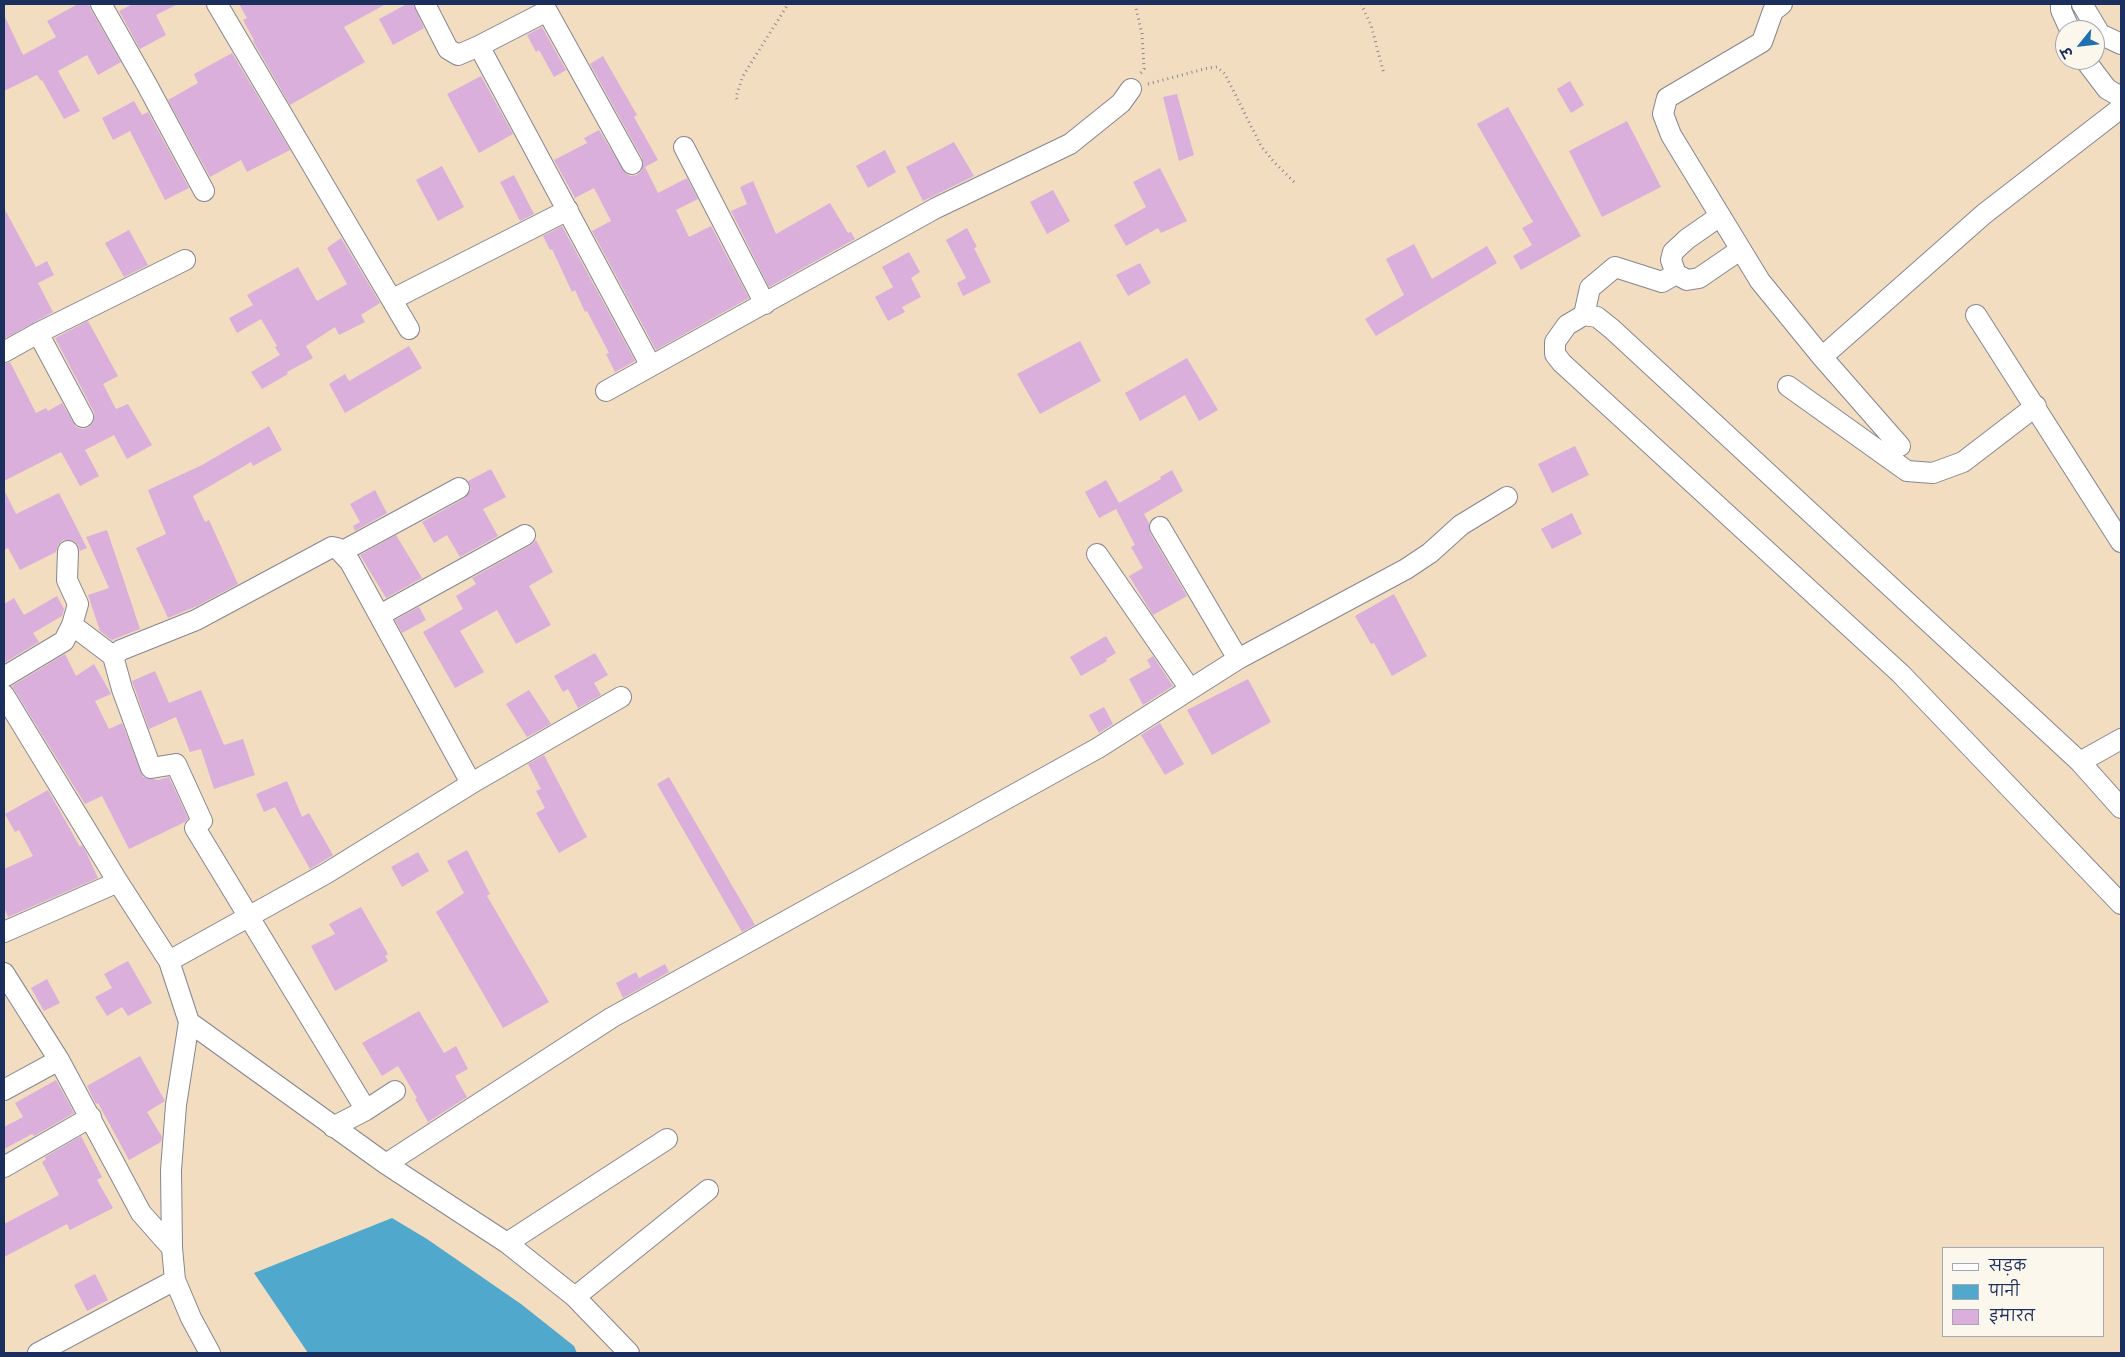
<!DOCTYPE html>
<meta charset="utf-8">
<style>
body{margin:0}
#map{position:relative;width:2125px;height:1357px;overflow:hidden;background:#f3ddc0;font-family:Mynerve,"Playpen Sans Deva",sans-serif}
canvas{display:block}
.frame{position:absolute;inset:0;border:5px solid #1b2f5e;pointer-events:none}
.legend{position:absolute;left:1942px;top:1247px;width:162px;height:90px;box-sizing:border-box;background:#fbf7ec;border:1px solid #a1a7b3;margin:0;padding:6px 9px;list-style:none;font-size:15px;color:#1b2f5e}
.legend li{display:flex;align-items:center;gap:10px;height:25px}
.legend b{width:25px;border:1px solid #a1a7b3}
.north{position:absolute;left:2055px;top:20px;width:50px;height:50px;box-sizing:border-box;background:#fbf7ec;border:1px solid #a1a7b3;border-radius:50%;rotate:241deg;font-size:14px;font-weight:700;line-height:20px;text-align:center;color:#1b2f5e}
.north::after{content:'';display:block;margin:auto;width:18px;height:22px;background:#1f6fb2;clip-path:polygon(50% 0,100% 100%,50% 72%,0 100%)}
</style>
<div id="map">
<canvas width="2125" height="1357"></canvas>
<div class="frame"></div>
<ul class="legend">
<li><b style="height:6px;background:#fff"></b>सड़क</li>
<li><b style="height:14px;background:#51a8cd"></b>पानी</li>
<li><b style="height:14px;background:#daafdb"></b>इमारत</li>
</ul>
<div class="north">उ</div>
</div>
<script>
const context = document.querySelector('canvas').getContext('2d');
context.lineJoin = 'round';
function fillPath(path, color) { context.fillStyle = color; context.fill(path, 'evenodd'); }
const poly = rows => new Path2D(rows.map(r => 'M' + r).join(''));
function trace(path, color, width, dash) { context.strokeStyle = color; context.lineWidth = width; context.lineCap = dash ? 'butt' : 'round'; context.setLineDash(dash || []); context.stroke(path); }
const water = poly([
 [392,1218,427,1239,521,1304,574,1346,577,1353,308,1353,254,1273]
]);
const building = poly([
 [78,4,89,4,91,10,121,62,98,75,87,55,58,71,80,111,64,119,42,80,41,81,37,75,4,91,4,15,23,55,56,37,47,21],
 [133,4,178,4,156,15,166,35,140,49,119,11],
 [239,4,386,4,344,27,365,62,290,105,253,41,254,40,243,20,247,18],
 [407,4,413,4,424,28,393,45,379,19],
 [542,27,566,70,554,77,539,50,536,52,527,35],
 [232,53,290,150,247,172,241,160,210,177,168,100,198,83,194,74],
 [603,56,637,115,634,117,658,160,645,167,658,193,687,178,698,199,676,210,689,237,711,226,749,298,656,350,592,231,611,221,594,188,575,198,554,160,587,143,584,138,599,130,626,174,631,176,637,175,642,170,642,158,590,64],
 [481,76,513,134,479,153,447,94],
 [1570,81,1584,105,1571,113,1557,89],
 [1177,94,1194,155,1179,161,1163,97],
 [134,101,142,115,148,112,189,188,165,200,130,131,113,140,102,118],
 [1508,107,1581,236,1521,270,1513,256,1532,245,1522,228,1533,222,1477,124],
 [1627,121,1661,187,1602,217,1569,151],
 [954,142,974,176,923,201,906,167],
 [885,150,896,172,868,188,856,166],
 [442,166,464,207,438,221,416,180],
 [1160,168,1187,221,1161,233,1158,228,1126,246,1114,225,1146,207,1133,182],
 [514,175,534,214,520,221,500,182],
 [753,181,776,234,830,203,848,233,851,232,855,239,769,287,731,211,747,204,740,187],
 [1053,190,1070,221,1047,234,1030,202],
 [4,208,36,267,47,261,54,275,38,283,53,312,4,339],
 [562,226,635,361,615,372,606,354,609,353,587,311,585,312,575,290,572,292,552,249,550,250,543,236],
 [967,228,977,247,974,248,991,282,963,296,957,283,966,278,946,240],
 [129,230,148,265,124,277,105,243],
 [341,238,380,303,361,315,365,322,339,335,335,327,306,346,313,358,287,372,288,374,262,389,251,372,280,355,275,347,277,346,261,319,237,333,229,318,253,305,247,295,298,267,317,301,347,284,327,248],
 [1414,244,1432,279,1487,246,1497,263,1376,336,1365,319,1404,295,1386,259],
 [909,252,920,272,911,278,921,297,902,307,905,312,888,321,875,297,893,287,882,267],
 [1140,263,1151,283,1128,296,1116,275],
 [88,321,118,376,103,384,116,409,128,404,152,445,127,459,114,435,85,450,99,476,80,486,61,452,4,481,4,364,10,362,36,413,46,408,48,411,62,403,76,427,82,429,88,428,93,423,94,412,55,338],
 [1080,341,1101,381,1040,414,1017,374],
 [409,346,422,368,345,413,329,384,345,374,349,381],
 [1187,358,1218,410,1199,421,1185,395,1140,421,1125,393],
 [269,426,282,450,253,466,251,462,193,496,205,522,209,520,238,584,197,606,168,618,136,548,166,534,148,490,202,465],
 [1575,446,1589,475,1552,493,1538,464],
 [491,469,506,497,483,509,498,536,460,557,447,535,434,543,422,522,465,498,471,489,468,481],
 [1172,470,1183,491,1144,514,1149,523,1150,533,1187,596,1153,615,1129,576,1143,568,1131,547,1135,545,1116,509,1099,518,1085,492,1106,480,1119,503,1161,479,1160,477],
 [4,490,16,514,59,493,87,548,80,551,78,545,74,541,63,540,58,545,56,552,20,570,8,548,4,550],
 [375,490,387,513,355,531,353,526,360,522,350,504],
 [1572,513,1582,534,1552,549,1541,529],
 [107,530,140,629,112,640,100,631,88,595,109,588,86,537],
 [396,535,422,578,386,598,360,555],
 [536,540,553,572,529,586,551,625,516,644,497,610,460,631,484,672,455,688,423,632,463,609,456,596,476,584,472,578,531,545],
 [1394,594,1427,656,1392,676,1374,643,1371,644,1355,616],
 [57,596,64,609,62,616,33,633,39,642,4,663,4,604,14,598,24,615],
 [419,607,426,620,402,633,395,620],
 [1106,636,1116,653,1106,659,1107,661,1081,676,1070,657],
 [595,653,608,675,594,683,601,695,578,708,568,689,563,692,554,676],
 [65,654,76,676,94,664,111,694,95,701,109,729,122,723,143,777,158,780,169,777,188,818,185,822,129,849,102,796,85,804,12,686],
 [1153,656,1173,686,1143,705,1129,679,1151,667,1147,660],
 [155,671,169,703,201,690,224,745,243,739,255,775,214,789,201,749,190,752,176,717,149,729,132,681],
 [1248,679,1271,722,1212,755,1187,710],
 [529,690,551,724,527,737,506,704],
 [1104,707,1113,724,1099,733,1089,715],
 [1160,723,1184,764,1165,775,1141,735],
 [544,755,587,837,559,853,536,813,545,808,536,791,541,789,528,764],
 [669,777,755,925,742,932,657,784],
 [287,781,302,817,309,813,333,855,310,869,275,807,264,812,256,794],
 [48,790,80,847,82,845,86,852,98,878,8,917,4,907,4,869,33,856,19,830,15,832,5,814],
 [467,850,490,894,487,896,549,1002,503,1028,436,912,464,893,447,861],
 [418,852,429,871,402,887,391,867],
 [361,907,388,954,385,956,388,961,335,991,311,946,335,934,329,924],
 [128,961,152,1003,128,1016,122,1007,107,1016,95,997,112,988,104,974],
 [665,964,669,972,623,998,616,983,636,972,639,978],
 [47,979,60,1003,44,1011,31,988],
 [419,1011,444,1053,456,1046,468,1069,455,1076,467,1097,428,1122,415,1099,417,1098,398,1066,382,1076,362,1043],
 [140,1056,165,1101,147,1112,162,1137,161,1142,129,1160,98,1103,96,1104,87,1086],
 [56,1080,74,1113,34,1136,32,1134,4,1149,4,1127,23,1117,15,1103],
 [81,1136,102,1177,97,1180,113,1208,70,1230,67,1224,4,1257,4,1224,59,1195,42,1162,46,1159,45,1157],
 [95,1274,108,1300,87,1311,74,1285]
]);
const path = poly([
 [1135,4,1142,34,1144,69,1140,74],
 [1361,4,1371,25,1384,74],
 [1148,84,1208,68,1217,67,1225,74,1261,146,1274,162,1294,182],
 [737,99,736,97,743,76,788,4]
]);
const minor = poly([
 [101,4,147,85,204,191],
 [217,4,409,329],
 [425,4,448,49,458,55,479,46,651,366],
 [1782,4,1773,11,1762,42,1667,98,1663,114,1671,135,1760,281,1822,357,1900,446],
 [2061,4,2061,10,2070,30],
 [2082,4,2100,34,2121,44],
 [479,46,547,11,632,164],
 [2085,60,2107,89,2121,97],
 [684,147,765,304],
 [1720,216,1687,239,1673,252,1671,260,1676,274,1687,280,1699,278,1740,250],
 [393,299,568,210],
 [1584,315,1590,288,1615,267,1662,282,1676,274],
 [1976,315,2121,542],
 [38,333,83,417],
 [4,352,38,333,185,260],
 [1822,357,1984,214,2121,108],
 [1788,386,1907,471,1933,473,1963,462,2036,406],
 [606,391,936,208,1070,144,1121,103,1131,89],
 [1160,527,1238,659],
 [341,552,459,488],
 [1097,554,1190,689],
 [380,615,525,535],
 [72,625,113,656],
 [4,677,64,641,72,625,78,604,67,580,68,551],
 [4,695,118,882,169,961,189,1022,176,1105,171,1170,172,1248,175,1280,191,1318,210,1353],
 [2080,762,2121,739],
 [2121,808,2080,762,1612,329,1597,317,1584,315,1567,325,1555,342,1555,354,1562,363,1901,674,2121,904],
 [4,932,118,882],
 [169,961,327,873,477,780,621,697],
 [4,973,59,1060,141,1213,172,1248],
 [189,1022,386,1164,507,1243,575,1297,629,1353],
 [4,1090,59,1060],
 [366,1110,195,828,202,821,176,764,151,768,122,689,113,656,121,650,196,620,332,547,337,548,350,562,471,783],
 [333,1127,366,1110,395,1091],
 [386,1164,611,1018,1098,748,1238,659,1406,569,1430,553,1461,525,1507,497],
 [4,1167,91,1117],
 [507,1243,667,1139],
 [575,1297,708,1190],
 [38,1353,175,1280]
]);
fillPath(water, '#51a8cd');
fillPath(building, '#daafdb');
trace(minor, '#87868f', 22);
trace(path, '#87868f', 3, [1, 4]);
trace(minor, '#fff', 20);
</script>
